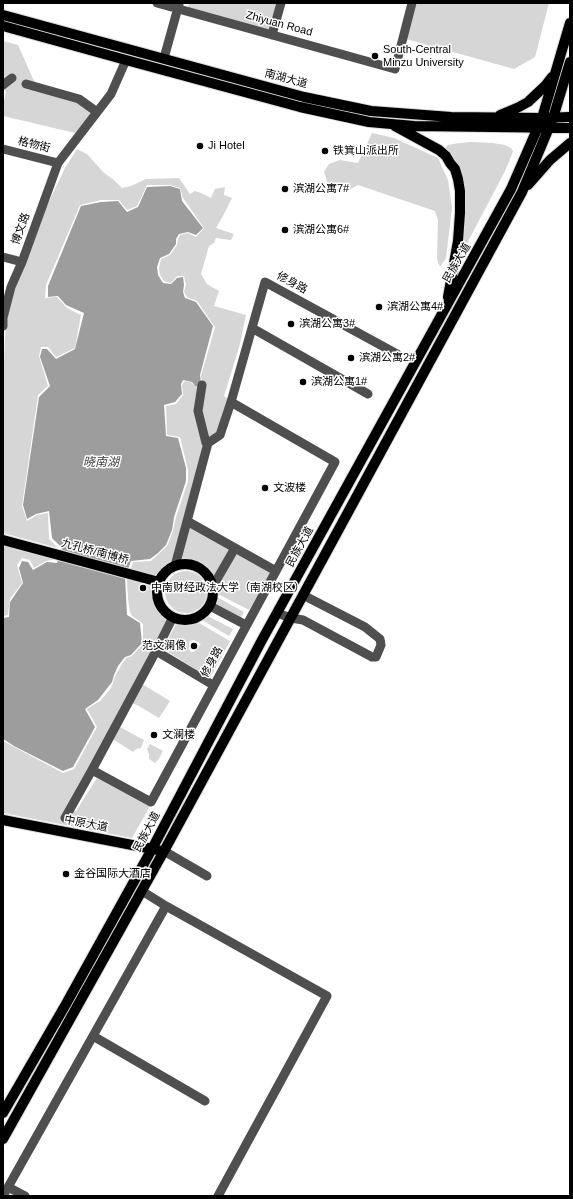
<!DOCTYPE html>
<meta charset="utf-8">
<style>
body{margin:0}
#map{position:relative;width:573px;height:1199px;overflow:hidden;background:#fff;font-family:Arial,sans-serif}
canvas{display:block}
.frame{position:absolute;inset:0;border:4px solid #000;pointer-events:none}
</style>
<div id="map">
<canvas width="573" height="1199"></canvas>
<div class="frame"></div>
</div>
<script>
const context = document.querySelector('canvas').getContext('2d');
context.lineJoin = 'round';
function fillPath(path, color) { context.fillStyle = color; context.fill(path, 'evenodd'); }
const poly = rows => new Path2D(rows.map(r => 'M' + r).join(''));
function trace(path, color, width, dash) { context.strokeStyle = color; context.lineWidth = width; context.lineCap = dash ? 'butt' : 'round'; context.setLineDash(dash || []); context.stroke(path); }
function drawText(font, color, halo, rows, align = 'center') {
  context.font = font + ' Arial,"Noto Sans SC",sans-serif'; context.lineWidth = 3; context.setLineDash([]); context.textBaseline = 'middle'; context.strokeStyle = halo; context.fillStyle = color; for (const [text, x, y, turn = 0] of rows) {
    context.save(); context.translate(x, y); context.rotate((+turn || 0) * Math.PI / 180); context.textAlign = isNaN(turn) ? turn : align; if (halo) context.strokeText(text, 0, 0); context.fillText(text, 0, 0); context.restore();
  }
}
const green = poly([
 [189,3,278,3,270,31,188,8],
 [416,3,549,3,535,57,514,69,406,39],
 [3,41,18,45,38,90,79,99,98,111,75,133,3,116,3,106,6,91,3,90],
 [372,133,394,138,438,158,448,180,452,208,446,258,440,267,437,259,438,220,435,211,358,185,349,190,328,184,324,172,329,164,340,160,358,163],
 [472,142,492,143,505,145,511,148,513,151,511,157,505,171,462,253,460,251,466,213,464,186,463,178,451,155,446,149,447,145,460,143],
 [77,149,87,154,104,173,114,180,122,188,131,186,146,179,179,178,190,194,195,191,201,193,211,198,215,189,225,187,224,195,232,198,224,214,216,228,234,234,231,240,216,238,214,243,209,246,201,274,207,284,219,291,214,306,246,315,240,344,224,396,230,400,219,432,206,443,173,562,162,568,157,576,131,569,133,562,151,561,167,546,173,531,176,517,188,481,188,470,180,437,167,435,166,406,176,404,183,395,182,385,185,381,191,382,197,388,202,382,201,376,215,327,197,301,187,297,184,292,186,285,184,276,177,276,171,283,164,281,160,275,159,268,161,259,170,255,177,245,178,239,180,235,188,233,196,237,204,228,183,198,180,188,170,185,147,185,137,206,127,210,119,200,101,200,80,205,46,285,45,298,57,297,67,308,81,315,75,348,56,357,48,347,41,347,39,356,48,386,38,395,22,506,27,521,37,515,48,513,49,539,58,548,3,533,3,384,6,317,14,288,41,218,65,168],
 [189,524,232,549,214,577,207,568,197,561,188,559,179,560],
 [3,544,56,559,46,561,34,568,30,560,22,558,17,565,22,583,10,599,8,615,3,616],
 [236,551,272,572,249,610,218,594,217,584],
 '165 592a21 21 0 1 1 42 0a21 21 0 1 1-42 0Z',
 [127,580,131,580,153,587,152,596,154,605,159,613,168,620,88,772,67,807,76,811,97,778,150,806,132,838,3,813,3,741,63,773,74,769,97,727,87,709,100,701,111,688,116,674,126,658,132,656,143,644,143,624,141,622,132,616,130,612,128,599],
 [215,596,244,612,240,619,213,604],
 [206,615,233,629,229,636,200,619],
 [199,623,230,641,210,678,163,649,176,624,187,625],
 [194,640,201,644,199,645,194,652,191,652,189,649,189,644,190,641],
 [142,684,170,701,159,718,137,705,131,703],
 [118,726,144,740,141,748,136,749,133,752,111,738],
 [150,744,163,751,158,760,155,763,149,759,149,754,147,749]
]);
const water = poly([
 [170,186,180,189,182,201,203,228,196,235,188,232,179,234,176,239,176,244,169,254,160,258,157,267,158,275,163,283,171,284,177,278,183,277,184,285,183,292,185,298,196,302,213,326,200,375,201,383,196,387,192,382,183,380,181,384,182,394,175,402,164,405,166,436,178,438,186,468,186,481,174,517,172,530,166,545,158,553,150,559,131,561,125,577,127,615,140,623,142,643,131,655,125,657,118,666,114,675,112,682,98,700,85,709,95,727,73,767,63,771,14,746,3,739,3,618,9,617,10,602,23,583,19,568,22,561,28,562,33,570,47,562,57,563,62,548,52,538,49,511,36,514,27,519,23,505,39,397,50,386,40,357,42,349,47,349,56,359,75,349,84,313,66,305,58,296,48,297,48,286,81,206,101,202,118,201,127,212,138,207,147,187]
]);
const minor = poly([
 [157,3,395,69,412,3],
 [272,35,281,3],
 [164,58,179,4],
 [26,84,79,99,97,112],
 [3,85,12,78],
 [3,149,58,163],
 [3,257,22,262],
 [3,326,3,318,11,287,22,262,58,163,111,94,126,60],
 [252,328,368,394],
 [202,385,198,411,206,443],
 [187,521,276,571],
 [175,566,208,443,220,435,231,402,265,282,397,354],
 [213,586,235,548],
 [210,606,246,625],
 [277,613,291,618,303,620,372,657,376,657,381,645,380,639,365,627,303,595],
 [173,617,156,651,213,685],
 [156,651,92,770,151,802,335,462,231,402],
 [65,818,92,770],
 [164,851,207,876],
 [142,891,166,906,327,996,218,1196],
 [93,1036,205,1101],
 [8,1187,25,1196],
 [3,1196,166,906]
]);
const major = poly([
 [3,15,304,97,371,111,451,117,542,118,570,117],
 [3,26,126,60,300,107,369,122,414,126,570,128],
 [500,115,519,107,528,102,545,86,552,77],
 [395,126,439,150,446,156,450,163,455,169,458,179,460,191,460,213,458,241,448,297],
 [528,185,550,160,570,143],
 [3,540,159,582],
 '157 592a28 28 0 1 1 56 0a28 28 0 1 1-56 0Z',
 [3,820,158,850],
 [3,1113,66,1004,152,849,262,640,511,189,542,118,570,23],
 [3,1139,164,851,522,192,553,118,570,62]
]);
const markers = [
 [375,56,4,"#000"],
 [200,146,4,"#000"],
 [325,151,4,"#000"],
 [285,189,4,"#000"],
 [285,230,4,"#000"],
 [379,307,4,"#000"],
 [291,324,4,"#000"],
 [351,358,4,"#000"],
 [303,382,4,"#000"],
 [265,488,4,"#000"],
 [143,588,4,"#000"],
 [194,646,4,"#000"],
 [154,735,4,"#000"],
 [66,874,4,"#000"]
];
const streetNames = [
 ["Zhiyuan Road",279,24,15],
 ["南湖大道",286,79,15],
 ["格物街",34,145,14],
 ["博文路",21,229,-70],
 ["民族大道",457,263,-60],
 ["修身路",292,283,29],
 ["民族大道",300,547,-61],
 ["九孔桥/南博桥",95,552,15],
 ["修身路",212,662,-61],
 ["中原大道",86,824,11],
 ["民族大道",147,832,-62]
];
const poiNames = [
 ["South-Central",383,50],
 ["Minzu University",383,63],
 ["Ji Hotel",208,146],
 ["铁箕山派出所",333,151],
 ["滨湖公寓7#",293,189],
 ["滨湖公寓6#",293,230],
 ["滨湖公寓4#",387,307],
 ["滨湖公寓3#",299,324],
 ["滨湖公寓2#",359,358],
 ["滨湖公寓1#",311,382],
 ["文波楼",273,488],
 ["中南财经政法大学（南湖校区）",151,588],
 ["范文澜像",186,646,"right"],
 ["文澜楼",162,735],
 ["金谷国际大酒店",74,874]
];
const waterNames = [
 ["晓南湖",101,463]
];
fillPath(green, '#d6d6d6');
fillPath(water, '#9d9d9d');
trace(major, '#dbdbdb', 12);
trace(minor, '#4f4f4f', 9);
trace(major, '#000', 10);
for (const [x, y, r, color] of markers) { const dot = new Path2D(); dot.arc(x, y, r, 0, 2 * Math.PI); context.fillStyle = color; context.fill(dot); trace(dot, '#fff', 1.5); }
drawText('11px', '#000', '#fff', streetNames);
drawText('11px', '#000', '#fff', poiNames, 'left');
drawText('italic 12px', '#3e3e3e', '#fff', waterNames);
</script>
